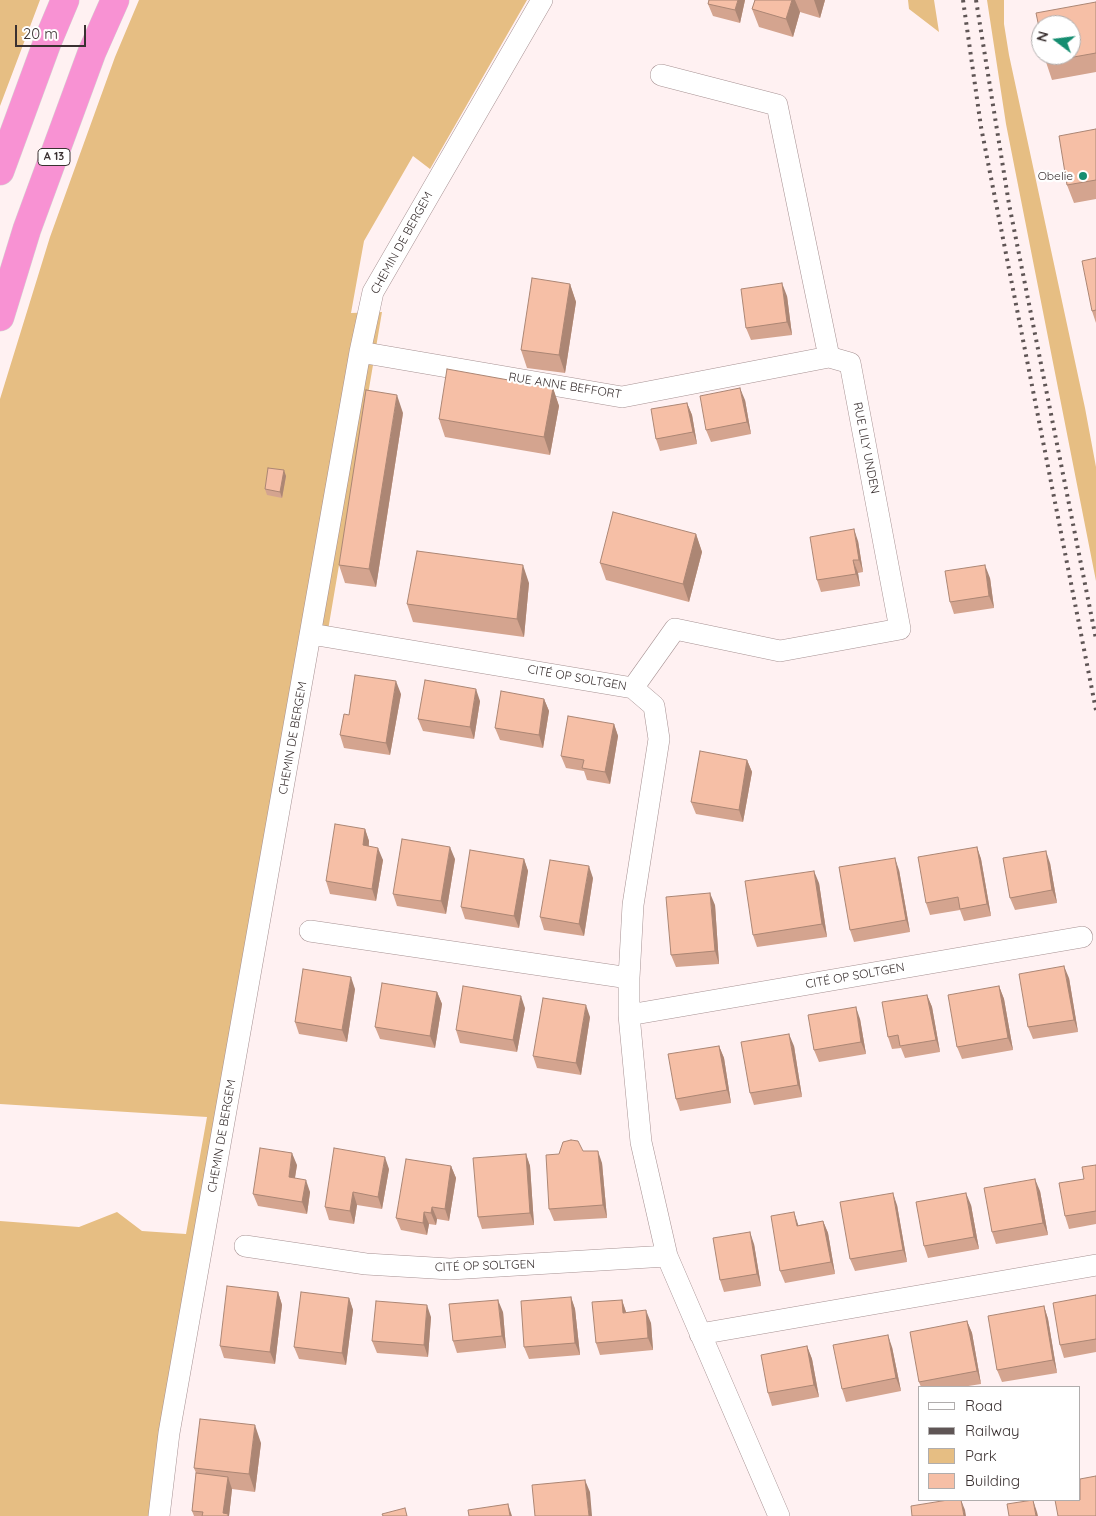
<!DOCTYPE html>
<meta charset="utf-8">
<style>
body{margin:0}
#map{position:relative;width:1096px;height:1516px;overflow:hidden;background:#fff1f2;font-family:Quicksand,sans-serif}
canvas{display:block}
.legend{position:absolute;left:918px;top:1386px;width:162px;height:115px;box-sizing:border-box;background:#fff;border:1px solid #b0adad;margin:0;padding:6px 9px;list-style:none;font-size:15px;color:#3a3131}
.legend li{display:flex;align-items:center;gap:10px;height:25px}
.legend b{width:25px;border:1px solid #b0adad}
.north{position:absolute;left:1031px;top:15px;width:50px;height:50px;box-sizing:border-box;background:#fff;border:1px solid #b0adad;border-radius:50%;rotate:285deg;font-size:14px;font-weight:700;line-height:20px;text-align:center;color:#3a3131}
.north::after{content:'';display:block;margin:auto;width:18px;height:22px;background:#158d70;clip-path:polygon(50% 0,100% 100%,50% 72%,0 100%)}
.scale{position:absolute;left:15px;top:25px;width:71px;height:22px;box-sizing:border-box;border:2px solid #3a3131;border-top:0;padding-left:6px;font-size:15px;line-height:18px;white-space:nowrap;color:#3a3131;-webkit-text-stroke:4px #fff;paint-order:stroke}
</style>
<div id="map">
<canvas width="1096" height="1516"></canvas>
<ul class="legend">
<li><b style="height:6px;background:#fff"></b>Road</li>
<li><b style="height:6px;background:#5f5555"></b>Railway</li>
<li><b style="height:14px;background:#e6be83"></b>Park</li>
<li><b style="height:14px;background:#f6bfa6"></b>Building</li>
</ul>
<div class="north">N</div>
<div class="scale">20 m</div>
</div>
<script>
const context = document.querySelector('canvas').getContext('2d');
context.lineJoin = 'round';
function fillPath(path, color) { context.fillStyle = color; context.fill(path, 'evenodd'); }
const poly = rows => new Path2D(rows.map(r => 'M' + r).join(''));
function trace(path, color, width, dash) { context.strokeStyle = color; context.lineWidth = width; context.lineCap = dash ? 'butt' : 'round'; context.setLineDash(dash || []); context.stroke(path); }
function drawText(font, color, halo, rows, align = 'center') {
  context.font = font + ' Quicksand,sans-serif'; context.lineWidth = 4.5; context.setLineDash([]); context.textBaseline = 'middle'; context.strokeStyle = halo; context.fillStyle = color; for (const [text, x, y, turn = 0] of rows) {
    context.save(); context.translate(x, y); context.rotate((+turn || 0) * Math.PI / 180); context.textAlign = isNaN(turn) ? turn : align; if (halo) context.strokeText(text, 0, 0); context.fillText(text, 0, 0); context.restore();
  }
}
const green = poly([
 [0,0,40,0,0,106],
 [139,0,527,0,430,169,413,156,364,241,351,313,382,312,327,636,312,634,159,1516,0,1516,0,1221,79,1227,117,1212,142,1231,186,1234,207,1117,0,1104,0,399,50,237,115,57],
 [908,0,934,0,939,32,909,9],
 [987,0,1004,0,1004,24,1009,55,1085,408,1096,467,1096,581,1006,124]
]);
const minor = poly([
 [360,352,622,397,829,357],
 [311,634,633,688,654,706,659,739,633,905,629,978,629,1015,641,1142,667,1256,779,1516],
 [633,688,675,629,780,651,900,629,850,363,829,357,777,105,661,75],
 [310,931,629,978],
 [629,1015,1082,937],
 [245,1246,366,1264,450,1269,667,1256],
 [700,1334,1096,1265],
 [159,1516,169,1433,360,352,373,292,542,0]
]);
const motorway = poly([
 [0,171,47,43,65,0],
 [0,317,27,229,92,52,115,0]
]);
const rail = poly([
 [963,0,981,127,1096,710],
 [976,0,1009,204,1096,639]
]);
const wall = poly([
 [709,0,745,0,740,23,713,16,708,4],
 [755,0,825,0,820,18,800,12,793,37,759,27,752,9],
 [1096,2,1096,72,1052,80,1046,62],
 [1096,129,1096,199,1074,203,1067,185],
 [1096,258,1096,323,1092,311],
 [570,284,576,302,565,373,527,368,521,350],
 [787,296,792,335,751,340,746,328],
 [553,388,559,406,550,455,445,437,439,419],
 [745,400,751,434,711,442,706,430],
 [687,403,692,415,697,444,660,451,656,439],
 [403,413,376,587,345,583,339,565],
 [286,476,282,498,267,495,265,489],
 [696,534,702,552,689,602,606,580,600,563],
 [858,541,863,572,858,573,860,586,821,592,817,580],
 [990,578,994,608,954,614,950,602],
 [529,583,524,637,413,622,407,604],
 [401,694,390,755,344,748,340,735,349,715],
 [544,699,549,711,543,748,500,740,495,728],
 [480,701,474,739,423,731,418,719],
 [614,724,618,736,610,784,587,780,584,771,566,768,561,756],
 [747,760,752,772,743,822,696,814,691,802],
 [365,829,369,841,369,846,383,860,376,901,330,894,326,881],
 [977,847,981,859,991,916,964,921,960,910,930,915,926,903],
 [455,859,446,914,397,906,393,894],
 [524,859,528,871,519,928,465,919,461,907],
 [1050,863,1057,903,1015,910,1010,898],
 [899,870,910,932,854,942,850,930],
 [593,878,584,936,544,930,540,917],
 [819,883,827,937,757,947,753,935],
 [715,905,719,964,676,967,671,955],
 [1069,978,1078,1032,1033,1039,1028,1027],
 [999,986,1004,999,1013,1050,962,1059,957,1047],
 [355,989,347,1042,299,1034,295,1022],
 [437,992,442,1004,435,1048,380,1039,375,1027],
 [927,995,932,1007,940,1052,905,1058,901,1048,892,1049,888,1037],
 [525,1008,517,1052,460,1043,456,1030],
 [590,1017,581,1075,537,1068,533,1056],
 [860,1019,866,1054,819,1062,814,1050],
 [719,1046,724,1058,731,1103,680,1111,676,1099],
 [794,1046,802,1097,754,1105,750,1093],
 [583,1151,602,1163,607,1218,554,1221,549,1209,559,1154],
 [526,1154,530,1166,534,1225,482,1229,478,1217],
 [297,1165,295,1178,310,1192,307,1214,258,1206,253,1194],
 [1096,1165,1096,1224,1069,1229,1065,1216,1084,1179],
 [451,1166,456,1178,449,1221,437,1219,436,1225,429,1224,427,1235,401,1230,396,1218],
 [389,1169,382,1209,357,1205,354,1224,329,1220,325,1207],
 [1040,1191,1048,1235,996,1244,992,1232],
 [897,1205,907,1262,855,1271,850,1259],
 [971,1205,979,1249,928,1258,924,1246],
 [823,1221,828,1233,835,1274,785,1283,780,1271,799,1225],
 [754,1244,761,1286,724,1292,720,1280],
 [278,1292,282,1305,275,1364,224,1358,220,1346],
 [1096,1295,1096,1352,1064,1358,1060,1345],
 [571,1297,575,1309,580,1355,529,1359,524,1347],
 [349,1298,353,1310,346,1365,299,1359,294,1347],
 [622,1300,626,1312,651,1323,653,1350,600,1355,596,1343],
 [1044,1306,1048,1319,1057,1373,1002,1382,997,1370],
 [503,1312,506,1348,457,1353,453,1341],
 [431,1317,428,1357,377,1353,372,1341],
 [967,1321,972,1333,981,1384,962,1387,921,1387,919,1382],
 [807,1346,812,1359,819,1397,772,1406,768,1393],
 [892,1347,901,1391,846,1402,842,1389],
 [261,1443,255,1492,232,1489,229,1516,194,1516,192,1511,196,1473,194,1468]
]);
const shadedWall = poly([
 [738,0,745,0,740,23,735,10],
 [792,0,795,0,800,12,793,37,786,19],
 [814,0,825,0,820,18],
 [782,283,787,296,792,335,787,322],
 [570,284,576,302,565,373,559,355],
 [553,388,559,406,550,455,544,437],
 [740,388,745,400,751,434,747,422],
 [397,395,403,413,376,587,369,569],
 [687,403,692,415,697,444,693,432],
 [284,470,286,476,282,498,280,492],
 [854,529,858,541,863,572,859,560],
 [696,534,702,552,689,602,683,584],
 [853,560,858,573,860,586,856,574],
 [523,565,529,583,524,637,517,619],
 [985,565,990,578,994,608,989,596],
 [396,681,401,694,390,755,386,743],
 [476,689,480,701,474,739,470,727],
 [544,699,549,711,543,748,539,735],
 [614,724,618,736,610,784,605,772],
 [747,760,752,772,743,822,739,810],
 [365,829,369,841,367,858,363,845],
 [450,847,455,859,446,914,441,901],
 [977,847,981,859,991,916,987,904],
 [378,848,383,860,376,901,372,889],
 [1046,851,1050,863,1057,903,1052,890],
 [895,858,899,870,910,932,906,920],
 [524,859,528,871,519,928,514,916],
 [589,866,593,878,584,936,579,924],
 [814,871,819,883,827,937,822,924],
 [710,893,715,905,719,964,715,951],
 [1064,966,1069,978,1078,1032,1074,1020],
 [351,977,355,989,347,1042,342,1030],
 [999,986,1004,999,1013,1050,1008,1038],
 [437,992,442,1004,435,1048,430,1036],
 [927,995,932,1007,940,1052,936,1040],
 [521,996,525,1008,517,1052,513,1040],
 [586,1005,590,1017,581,1075,576,1063],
 [856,1007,860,1019,866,1054,861,1042],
 [789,1034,794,1046,802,1097,798,1085],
 [719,1046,724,1058,731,1103,727,1090],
 [598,1151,602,1163,607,1218,603,1205],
 [292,1153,297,1165,293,1189,289,1177],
 [526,1154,530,1166,534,1225,530,1213],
 [385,1157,389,1169,382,1209,378,1197],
 [451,1166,456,1178,449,1221,445,1209],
 [1035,1179,1040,1191,1048,1235,1043,1223],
 [306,1180,310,1192,307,1214,302,1202],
 [353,1192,357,1205,354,1224,350,1211],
 [893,1193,897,1205,907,1262,903,1250],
 [966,1193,971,1205,979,1249,974,1237],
 [432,1207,437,1219,436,1225,431,1213],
 [424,1212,429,1224,427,1235,423,1223],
 [794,1212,798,1224,801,1238,797,1226],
 [823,1221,828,1233,835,1274,831,1262],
 [750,1232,754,1244,761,1286,757,1274],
 [278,1292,282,1305,275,1364,270,1352],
 [571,1297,575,1309,580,1355,575,1343],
 [349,1298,353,1310,346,1365,342,1353],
 [498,1300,503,1312,506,1348,502,1336],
 [622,1300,626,1312,623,1313],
 [427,1305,431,1317,428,1357,424,1345],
 [1044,1306,1048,1319,1057,1373,1053,1360],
 [646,1310,651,1323,653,1350,648,1338],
 [967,1321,972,1333,981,1384,977,1371],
 [888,1335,892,1347,901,1391,896,1378],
 [807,1346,812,1359,819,1397,814,1385],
 [255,1425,261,1443,255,1492,249,1474],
 [228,1477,232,1489,229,1516,224,1516,223,1513],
 [585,1480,590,1492,592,1516,589,1516],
 [961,1500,965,1510,966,1516,964,1516],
 [1033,1500,1037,1512,1038,1516,1036,1516],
 [508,1504,512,1516,510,1516]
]);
const building = poly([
 [709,0,738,0,735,10,708,4,709,0],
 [755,0,792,0,786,19,752,9,755,0],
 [1096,2,1096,53,1046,62,1044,55,1071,55,1071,25,1041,25,1041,37,1036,13,1096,2],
 [1096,129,1096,180,1067,185,1059,136,1096,129],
 [1096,258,1096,310,1092,311,1082,261,1096,258],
 [532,278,570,284,559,355,521,350,532,278],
 [782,283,787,322,746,328,741,289,782,283],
 [447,369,553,388,544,437,439,419,447,369],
 [740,388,747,422,706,430,700,396,740,388],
 [366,390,397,395,369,569,339,565,366,390],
 [687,403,693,432,656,439,651,409,687,403],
 [268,468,284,470,280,492,265,489,268,468],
 [613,512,696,534,683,584,600,563,613,512],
 [854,529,859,560,853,560,856,574,817,580,810,537,854,529],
 [417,551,523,565,517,619,407,604,417,551],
 [985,565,989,596,950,602,945,571,985,565],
 [355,675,396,681,386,743,340,735,344,714,349,715,355,675],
 [425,680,476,689,470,727,418,719,425,680],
 [501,691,544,699,539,735,495,728,501,691],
 [568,716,614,724,605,772,582,768,584,760,561,756,568,716],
 [700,751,747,760,739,810,691,802,700,751],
 [335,824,365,829,363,845,378,848,372,889,326,881,335,824],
 [402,839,450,847,441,901,393,894,402,839],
 [977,847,987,904,960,909,958,897,926,903,918,857,977,847],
 [470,850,524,859,514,916,461,907,470,850],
 [1046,851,1052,890,1010,898,1003,858,1046,851],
 [895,858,906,920,850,930,839,867,895,858],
 [550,860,589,866,579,924,540,917,550,860],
 [814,871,822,924,753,935,745,881,814,871],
 [710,893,715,951,671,955,666,897,710,893],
 [1064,966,1074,1020,1028,1027,1019,974,1064,966],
 [303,969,351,977,342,1030,295,1022,303,969],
 [382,983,437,992,430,1036,375,1027,382,983],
 [463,986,521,996,513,1040,456,1030,463,986],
 [999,986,1008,1038,957,1047,948,995,999,986],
 [927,995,936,1040,900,1046,898,1035,888,1037,882,1002,927,995],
 [543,998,586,1005,576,1063,533,1056,543,998],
 [856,1007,861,1042,814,1050,808,1015,856,1007],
 [789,1034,798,1085,750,1093,741,1042,789,1034],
 [719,1046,727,1090,676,1099,668,1054,719,1046],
 [571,1140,578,1141,583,1151,598,1151,603,1205,549,1209,546,1155,559,1154,563,1142,571,1140],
 [260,1148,292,1153,289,1177,306,1180,302,1202,253,1194,260,1148],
 [334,1148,385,1157,378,1197,353,1192,350,1211,325,1207,334,1148],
 [526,1154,530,1213,478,1217,473,1158,526,1154],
 [406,1159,451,1166,445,1209,432,1207,431,1213,424,1212,423,1223,396,1218,406,1159],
 [1096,1165,1096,1211,1065,1216,1059,1183,1084,1179,1082,1167,1096,1165],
 [1035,1179,1043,1223,992,1232,984,1188,1035,1179],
 [893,1193,903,1250,850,1259,840,1202,893,1193],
 [966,1193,974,1237,924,1246,916,1202,966,1193],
 [794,1212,797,1226,823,1221,831,1262,780,1271,771,1216,794,1212],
 [750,1232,757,1274,720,1280,713,1238,750,1232],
 [227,1286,278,1292,270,1352,220,1346,227,1286],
 [301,1292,349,1298,342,1353,294,1347,301,1292],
 [1096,1295,1096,1339,1060,1345,1053,1303,1096,1295],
 [571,1297,575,1343,524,1347,521,1301,571,1297],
 [498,1300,502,1336,453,1341,449,1304,498,1300],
 [622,1300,623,1313,646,1310,648,1338,596,1343,592,1302,622,1300],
 [376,1301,427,1305,424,1345,372,1341,376,1301],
 [1044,1306,1053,1360,997,1370,988,1316,1044,1306],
 [967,1321,977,1371,919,1382,910,1332,967,1321],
 [888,1335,896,1378,842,1389,833,1345,888,1335],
 [807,1346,814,1385,768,1393,761,1355,807,1346],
 [200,1419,255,1425,249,1474,194,1468,200,1419],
 [196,1473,228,1477,223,1513,228,1514,228,1516,202,1516,203,1512,192,1511,196,1473],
 [1096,1476,1096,1516,1058,1516,1055,1500,1080,1500,1080,1479,1096,1476],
 [585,1480,589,1516,535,1516,532,1485,585,1480],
 [948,1500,961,1500,964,1516,912,1516,911,1506,948,1500],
 [1033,1500,1036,1516,1009,1516,1007,1504,1033,1500],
 [508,1504,510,1516,469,1516,468,1510,508,1504],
 [405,1508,407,1516,383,1516,382,1514,405,1508]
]);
const markers = [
 [1083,176,5,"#158d70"]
];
const shields = [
 [54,157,32]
];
const shieldNames = [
 ["A 13",54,157]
];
const poiNames = [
 ["Obelie",1073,176]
];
const streetNames = [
 ["CHEMIN DE BERGEM",402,243,-61],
 ["RUE ANNE BEFFORT",565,386,9],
 ["RUE LILY UNDEN",866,448,79],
 ["CITÉ OP SOLTGEN",577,678,10],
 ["CHEMIN DE BERGEM",293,738,-80],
 ["CITÉ OP SOLTGEN",855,976,-10],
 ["CHEMIN DE BERGEM",222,1136,-80],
 ["CITÉ OP SOLTGEN",485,1266,-2]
];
fillPath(green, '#e6be83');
trace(minor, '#a79293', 22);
trace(motorway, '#d4d2d2', 29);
trace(minor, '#fff', 21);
trace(motorway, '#f892d3', 28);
trace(rail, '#5f5555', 4, [2.5, 5]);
fillPath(wall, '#d4a48f');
fillPath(shadedWall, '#ac8674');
fillPath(building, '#f6bfa6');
trace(building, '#ac8674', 1);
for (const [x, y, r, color] of markers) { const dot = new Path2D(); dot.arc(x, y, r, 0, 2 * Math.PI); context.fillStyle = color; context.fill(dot); trace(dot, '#fff', 2); }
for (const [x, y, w] of shields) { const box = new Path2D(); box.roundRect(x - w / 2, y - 8.5, w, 17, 4); context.fillStyle = '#fff'; context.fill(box); trace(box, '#3a3131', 1); }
drawText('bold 11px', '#3a3131', null, shieldNames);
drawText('12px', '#3a3131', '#fff', poiNames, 'right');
drawText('12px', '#3a3131', '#fff', streetNames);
</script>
